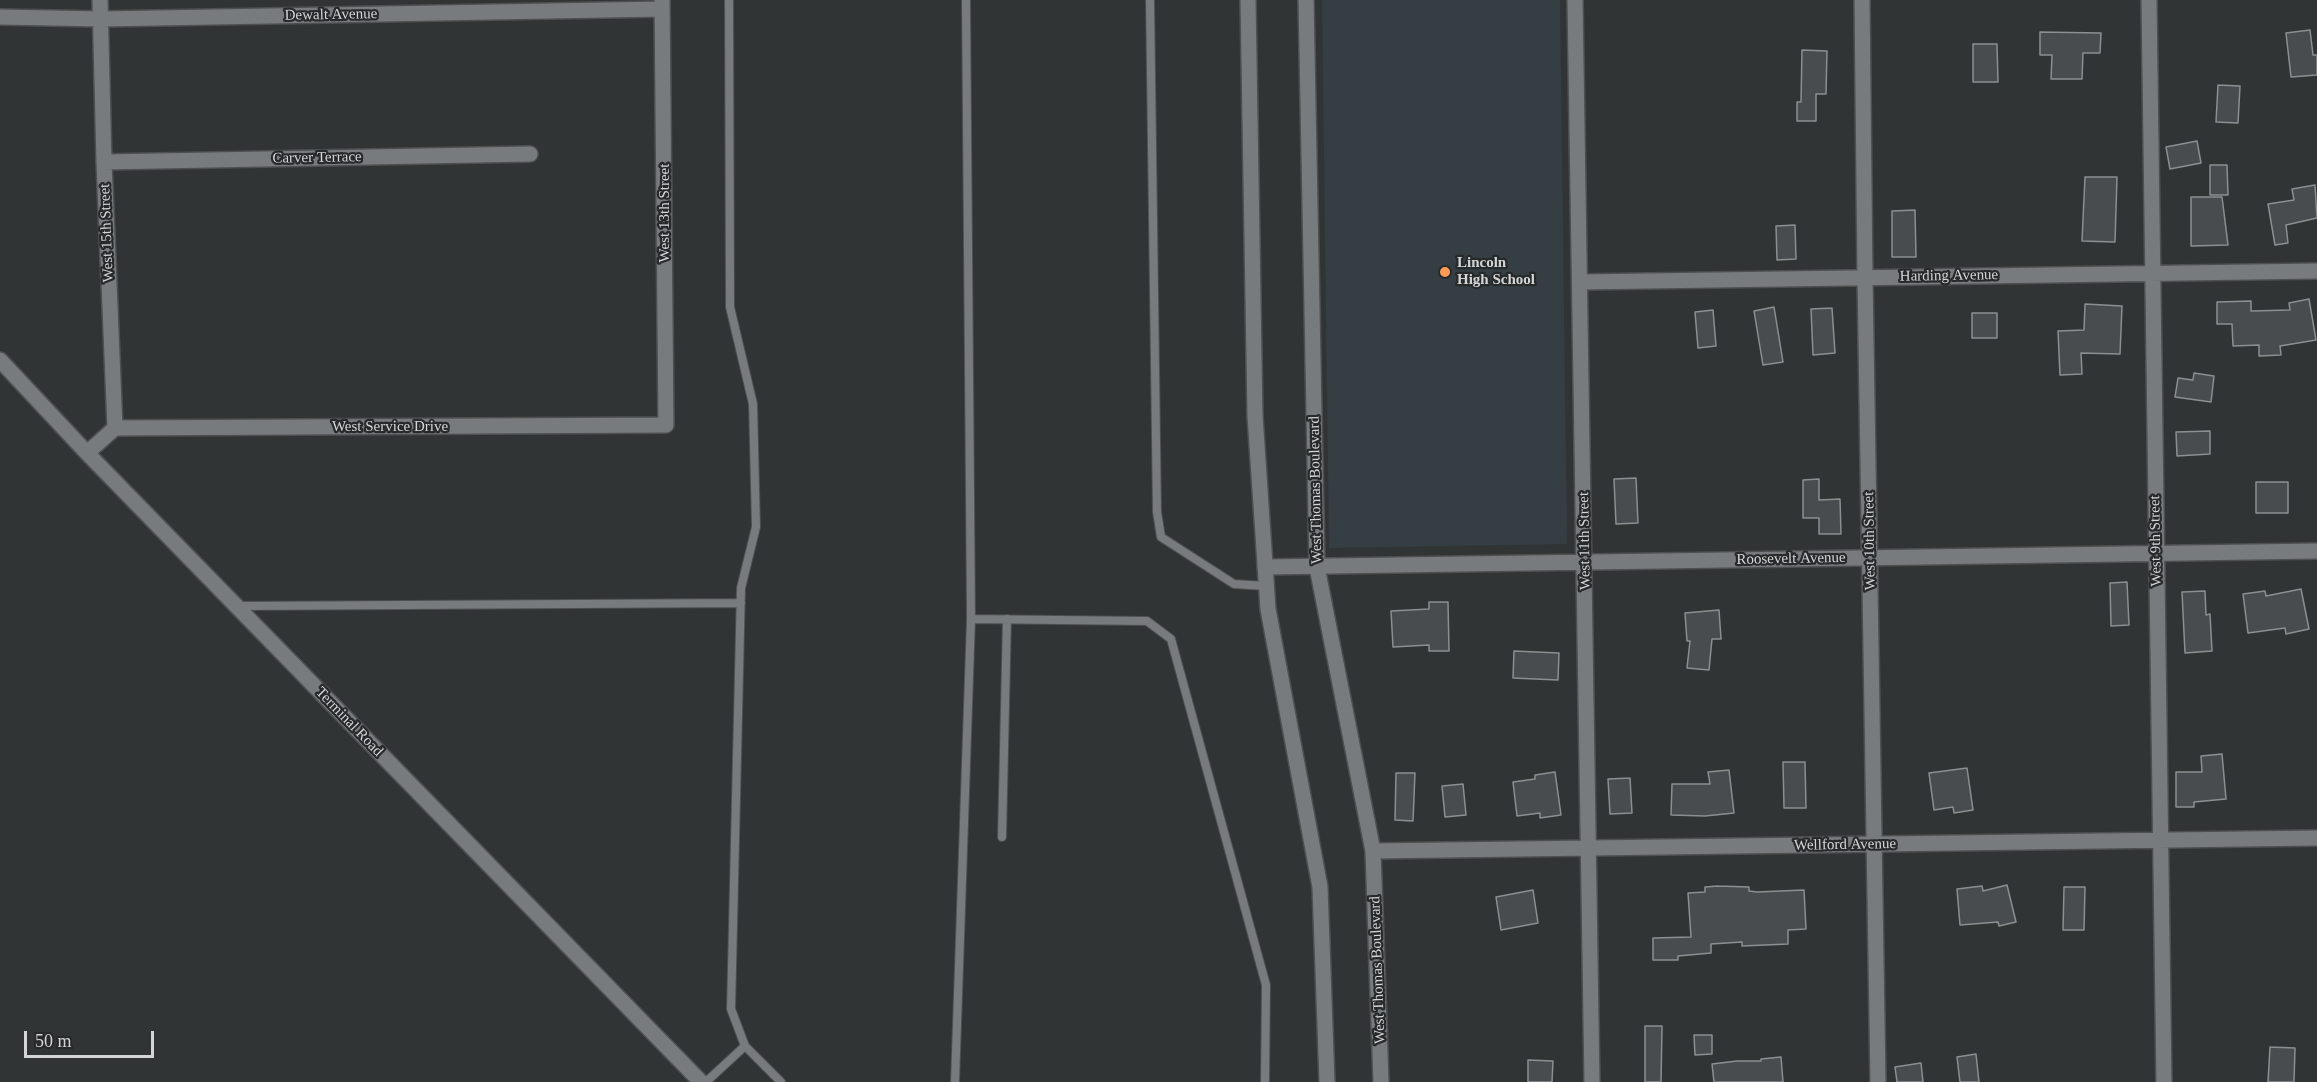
<!DOCTYPE html>
<style>
body{margin:0}
#map{position:relative;width:2317px;height:1082px;overflow:hidden;background:#313435;font-family:"Times New Roman",serif}
canvas{display:block}
.scale{position:absolute;left:24px;top:1031px;width:130px;height:27px;box-sizing:border-box;border:3px solid #d4d5d6;border-top:0;padding-left:8px;font-size:18px;line-height:21px;white-space:nowrap;color:#d4d5d6;-webkit-text-stroke:4px #272a2b;paint-order:stroke}
</style>
<div id="map">
<canvas width="2317" height="1082"></canvas>
<div class="scale">50 m</div>
</div>
<script>
const context = document.querySelector('canvas').getContext('2d');
context.lineJoin = 'round';
function fillPath(path, color) { context.fillStyle = color; context.fill(path, 'evenodd'); }
const poly = rows => new Path2D(rows.map(r => 'M' + r).join(''));
function trace(path, color, width, dash) { context.strokeStyle = color; context.lineWidth = width; context.lineCap = dash ? 'butt' : 'round'; context.setLineDash(dash || []); context.stroke(path); }
function drawText(font, color, halo, rows, align = 'center') {
  context.font = font + ' "Times New Roman",serif'; context.lineWidth = 4.5; context.setLineDash([]); context.textBaseline = 'middle'; context.strokeStyle = halo; context.fillStyle = color; for (const [text, x, y, turn = 0] of rows) {
    context.save(); context.translate(x, y); context.rotate((+turn || 0) * Math.PI / 180); context.textAlign = isNaN(turn) ? turn : align; if (halo) context.strokeText(text, 0, 0); context.fillText(text, 0, 0); context.restore();
  }
}
const built = poly([
 [1322,0,1560,0,1567,544,1329,548]
]);
const building = poly([
 [2310,30,2313,55,2317,55,2317,75,2291,77,2286,33,2310,30],
 [2040,32,2101,33,2100,53,2083,53,2082,79,2051,79,2052,55,2040,55,2040,32],
 [1973,44,1997,44,1998,82,1973,82,1973,44],
 [1802,50,1827,51,1826,94,1816,94,1816,121,1797,121,1797,102,1801,102,1802,50],
 [2218,85,2240,86,2238,123,2216,122,2218,85],
 [2197,141,2201,163,2170,169,2166,147,2197,141],
 [2210,165,2227,165,2228,195,2210,195,2210,165],
 [2085,177,2117,177,2115,242,2082,241,2085,177],
 [2315,185,2317,218,2286,225,2288,243,2275,245,2268,204,2294,200,2292,189,2315,185],
 [2191,197,2222,197,2228,245,2191,246,2191,197],
 [1915,210,1916,257,1892,257,1892,211,1915,210],
 [1795,225,1796,259,1777,260,1776,226,1795,225],
 [2309,299,2316,340,2280,346,2281,355,2259,356,2259,345,2233,346,2232,324,2217,324,2217,302,2251,301,2251,311,2290,310,2289,303,2309,299],
 [2085,304,2122,306,2120,354,2081,353,2082,374,2060,375,2058,331,2084,330,2085,304],
 [1774,307,1783,362,1763,365,1754,311,1774,307],
 [1832,308,1835,353,1813,355,1811,309,1832,308],
 [1713,310,1716,346,1698,348,1695,312,1713,310],
 [1972,313,1997,313,1997,338,1972,338,1972,313],
 [2194,373,2214,376,2211,402,2175,397,2178,378,2193,380,2194,373],
 [2210,431,2210,454,2177,456,2176,432,2210,431],
 [1636,478,1638,523,1616,524,1614,479,1636,478],
 [1819,479,1819,500,1840,499,1841,534,1819,534,1819,518,1803,518,1803,480,1819,479],
 [2256,482,2288,482,2288,513,2256,513,2256,482],
 [2127,582,2129,625,2111,626,2110,583,2127,582],
 [2301,589,2309,629,2286,634,2285,628,2248,633,2243,594,2265,591,2266,596,2301,589],
 [2205,591,2206,615,2210,614,2212,651,2185,653,2182,592,2205,591],
 [1429,602,1448,602,1449,651,1429,651,1429,645,1393,647,1391,611,1429,609,1429,602],
 [1719,610,1721,639,1712,639,1709,670,1687,668,1690,641,1687,641,1685,613,1719,610],
 [1514,651,1559,653,1558,680,1513,678,1514,651],
 [2222,754,2226,799,2194,802,2194,807,2176,807,2176,772,2202,772,2201,756,2222,754],
 [1783,762,1805,762,1806,808,1784,808,1783,762],
 [1967,768,1973,810,1954,813,1953,807,1934,810,1929,773,1967,768],
 [1729,770,1734,813,1705,816,1671,815,1672,784,1710,784,1708,772,1729,770],
 [1555,772,1561,815,1540,818,1540,813,1517,816,1513,782,1535,779,1535,775,1555,772],
 [1396,773,1415,773,1413,821,1395,820,1396,773],
 [1630,778,1632,813,1610,814,1608,779,1630,778],
 [1463,784,1466,815,1445,817,1442,786,1463,784],
 [2007,885,2016,922,1999,926,1998,922,1960,925,1957,889,1982,886,1983,891,2007,885],
 [1718,886,1749,887,1749,891,1757,892,1804,890,1806,929,1788,930,1788,944,1742,946,1742,942,1711,944,1711,953,1678,956,1678,960,1653,960,1653,938,1691,937,1688,893,1705,892,1705,887,1718,886],
 [2064,887,2085,887,2084,930,2063,930,2064,887],
 [1533,890,1538,923,1501,930,1496,897,1533,890],
 [1645,1026,1662,1026,1661,1082,1645,1082,1645,1026],
 [1694,1035,1712,1035,1712,1054,1695,1055,1694,1035],
 [2270,1047,2295,1048,2294,1082,2268,1082,2270,1047],
 [1976,1054,1979,1082,1960,1082,1957,1057,1976,1054],
 [1781,1057,1783,1082,1714,1082,1712,1064,1737,1061,1761,1061,1761,1059,1781,1057],
 [1528,1060,1553,1061,1552,1082,1528,1082,1528,1060],
 [1921,1063,1923,1082,1897,1082,1895,1067,1921,1063]
]);
const lane = poly([
 [729,0,730,307,753,404,756,527,741,588,731,1009,745,1046,781,1082],
 [1150,0,1157,512,1161,537,1234,584,1266,586],
 [237,606,741,603],
 [971,619,1147,621,1171,639,1266,985,1265,1082],
 [1002,837,1007,619],
 [706,1082,745,1046],
 [955,1082,971,619,966,0]
]);
const street = poly([
 [1575,0,1592,1082],
 [1862,0,1865,277,1878,1082],
 [2149,0,2164,1082],
 [0,17,101,19,662,9],
 [104,162,530,154],
 [1581,282,2317,271],
 [0,360,87,453,701,1082],
 [115,428,666,425,662,0],
 [87,453,115,428,104,162,100,0],
 [1265,567,2317,551],
 [1373,851,2317,838]
]);
const secondary = poly([
 [1248,0,1255,416,1268,609,1320,887,1327,1082],
 [1306,0,1317,567,1373,851,1381,1082]
]);
const markers = [
 [1445,272,6,"#fd9c56"]
];
const streetNames = [
 ["Dewalt Avenue",331,15,-1],
 ["Carver Terrace",317,158,-1],
 ["West 13th Street",665,213,-90],
 ["West 15th Street",107,233,-92],
 ["Harding Avenue",1949,276,-1],
 ["West Service Drive",390,427],
 ["West Thomas Boulevard",1316,490,-91],
 ["West 11th Street",1585,541,-91],
 ["West 10th Street",1870,541,-91],
 ["West 9th Street",2156,541,-91],
 ["Roosevelt Avenue",1791,559,-1],
 ["Terminal Road",349,722,46],
 ["Wellford Avenue",1845,845,-1],
 ["West Thomas Boulevard",1378,970,-92]
];
const poiNames = [
 ["Lincoln",1457,263],
 ["High School",1457,280]
];
fillPath(built, '#353e43');
fillPath(building, '#494c4e');
trace(building, '#8c8f91', 1.5);
trace(lane, '#4d4f51', 10);
trace(street, '#4d4f51', 18);
trace(secondary, '#4d4f51', 18);
trace(lane, '#787b7d', 8);
trace(street, '#787b7d', 15);
trace(secondary, '#787b7d', 15);
for (const [x, y, r, color] of markers) { const dot = new Path2D(); dot.arc(x, y, r, 0, 2 * Math.PI); context.fillStyle = color; context.fill(dot); trace(dot, '#272a2b', 2); }
drawText('15px', '#d4d5d6', '#272a2b', streetNames);
drawText('bold 15px', '#d4d5d6', '#272a2b', poiNames, 'left');
</script>
